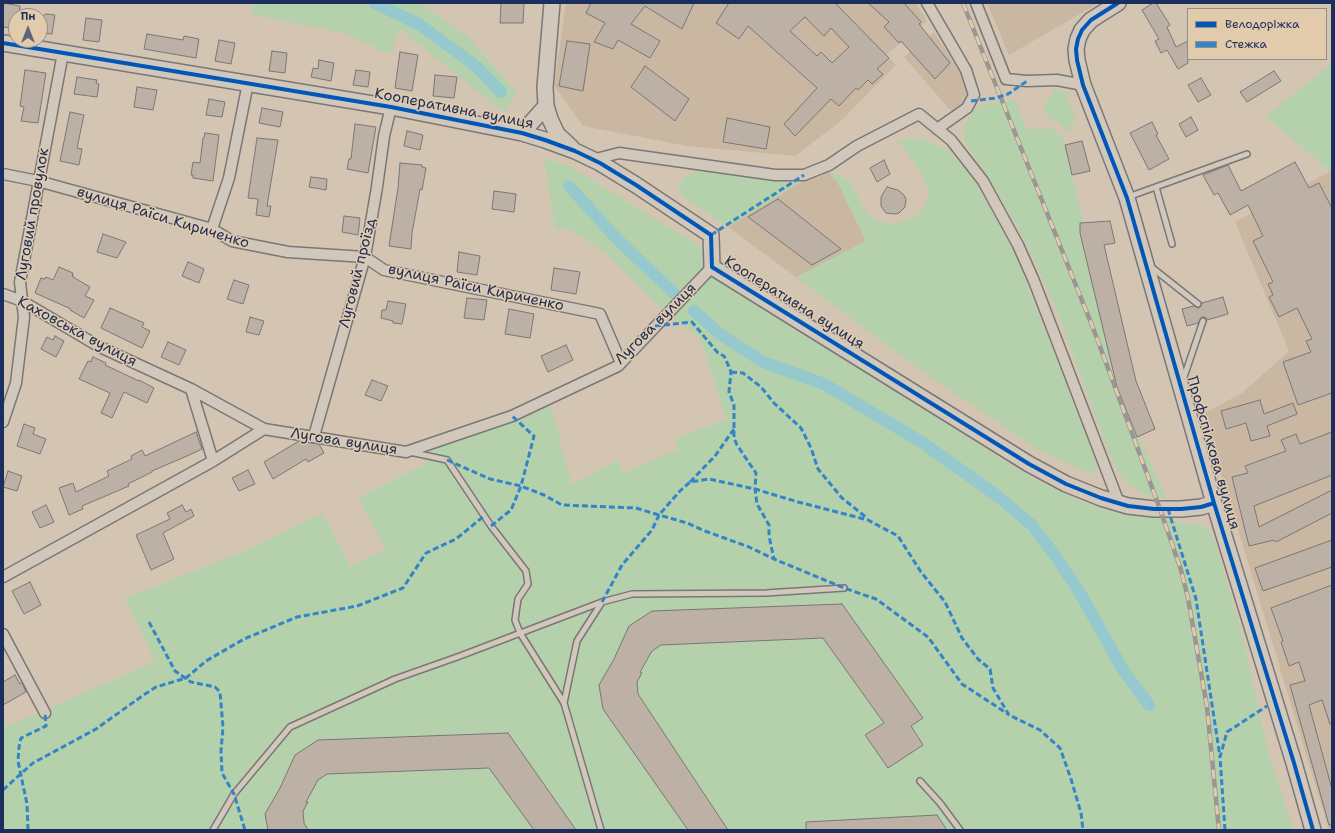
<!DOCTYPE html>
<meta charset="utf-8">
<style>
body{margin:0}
#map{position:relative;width:1335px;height:833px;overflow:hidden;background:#d4c5b2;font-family:"Shantell Sans",sans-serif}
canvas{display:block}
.frame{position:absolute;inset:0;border:4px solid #1b2f5e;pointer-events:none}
.legend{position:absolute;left:1187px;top:8px;width:140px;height:52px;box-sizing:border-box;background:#e2cbab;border:1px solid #928d8c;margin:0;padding:5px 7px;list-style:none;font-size:12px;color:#1b2f5e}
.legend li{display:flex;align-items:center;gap:8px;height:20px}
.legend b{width:20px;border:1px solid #928d8c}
.north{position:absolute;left:8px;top:8px;width:40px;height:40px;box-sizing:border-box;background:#e2cbab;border:1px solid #928d8c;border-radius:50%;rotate:0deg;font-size:11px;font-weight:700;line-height:16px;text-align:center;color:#1b2f5e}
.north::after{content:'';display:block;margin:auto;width:14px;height:18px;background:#5c647b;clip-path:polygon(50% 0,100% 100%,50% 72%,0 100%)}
</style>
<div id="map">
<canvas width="1335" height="833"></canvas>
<div class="frame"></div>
<ul class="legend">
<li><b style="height:5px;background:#0057b8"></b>Велодоріжка</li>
<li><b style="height:5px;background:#3484c8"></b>Стежка</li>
</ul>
<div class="north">Пн</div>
</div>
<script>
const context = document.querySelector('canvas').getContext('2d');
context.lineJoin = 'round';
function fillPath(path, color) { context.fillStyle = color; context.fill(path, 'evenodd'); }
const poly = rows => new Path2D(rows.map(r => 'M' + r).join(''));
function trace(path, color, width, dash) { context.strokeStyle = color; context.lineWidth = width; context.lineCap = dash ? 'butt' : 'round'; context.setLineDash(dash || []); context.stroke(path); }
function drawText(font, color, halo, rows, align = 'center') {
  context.font = font + ' "Shantell Sans",sans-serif'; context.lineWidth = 3; context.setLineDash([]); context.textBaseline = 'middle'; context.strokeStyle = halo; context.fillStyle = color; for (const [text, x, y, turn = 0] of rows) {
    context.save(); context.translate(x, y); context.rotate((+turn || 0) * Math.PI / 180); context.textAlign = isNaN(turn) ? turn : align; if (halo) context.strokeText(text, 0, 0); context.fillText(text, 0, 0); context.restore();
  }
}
const built = poly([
 [566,3,916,3,927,21,886,55,896,65,841,121,795,156,687,146,583,126,554,86],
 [987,3,1099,3,1009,55],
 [934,32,965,81,967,98,958,109,951,111,904,57],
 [829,171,834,180,836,179,866,241,796,277,728,227,799,183,819,177],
 [1331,171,1332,173,1332,830,1329,830,1203,414,1242,393,1289,351,1235,222]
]);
const green = poly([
 [252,3,415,3,422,5,467,36,517,92,504,112,399,29,390,55,347,34,251,14],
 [1332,64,1332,173,1266,116],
 [1055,89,1067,92,1067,99,1073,111,1075,123,1070,127,1070,132,1065,131,1061,124,1052,120,1044,112,1045,102],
 [1014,99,1027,129,1052,128,1062,137,1084,223,1121,389,1140,439,1167,499,1148,496,1125,482,1112,460,1057,311,1026,243,994,186,964,141,963,128,974,110,984,104],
 [912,138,924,139,946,150,963,165,977,185,1016,256,1098,467,1092,474,1040,451,916,367,796,277,866,241,836,179,834,180,829,171,850,181,867,214,877,221,893,224,916,217,928,200,928,189,924,178,904,148,897,140],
 [544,158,569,166,706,250,862,362,946,424,1032,478,1083,503,1114,512,1202,525,1209,531,1214,538,1244,641,1268,751,1293,830,3,830,3,728,155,662,125,598,243,552,323,513,350,566,386,549,358,498,428,462,421,450,550,402,572,485,618,460,624,473,678,449,676,438,726,419,700,338,663,310,606,253,568,228,555,230],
 [701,170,799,183,728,227,682,196,678,185,687,175]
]);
const canal = poly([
 [375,3,420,25,476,66,501,92],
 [569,186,617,239,676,295],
 [694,311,720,334,763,362,824,384,923,443,996,495,1032,525,1056,557,1080,593,1123,670,1149,705]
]);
const building = poly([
 [3,3,20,6,19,16,16,16,16,29,3,27,3,3],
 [501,3,524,3,523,23,500,23,501,3],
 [591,3,694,3,682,29,645,6,631,24,660,41,650,58,618,40,613,49,594,42,605,23,586,13,591,3],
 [729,3,835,3,889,58,877,69,883,74,872,84,868,80,858,90,856,88,839,106,831,99,795,136,784,124,817,88,748,26,739,39,716,23,729,3],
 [805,17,824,36,831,28,849,47,832,63,821,52,817,56,790,31,805,17],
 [868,3,904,3,921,22,919,24,950,63,935,79,901,41,899,43,884,27,889,22,868,3],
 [1153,3,1156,3,1170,25,1167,27,1176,47,1188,41,1188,63,1178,69,1167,50,1161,53,1155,41,1159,39,1142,10,1153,3],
 [46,14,55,15,52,34,40,33,40,18,46,14],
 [86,18,102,20,99,42,83,40,86,18],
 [147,34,183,40,184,36,199,39,196,58,144,49,147,34],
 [219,40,235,43,231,64,215,61,219,40],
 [567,41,590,44,583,91,559,86,567,41],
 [272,51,287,53,285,73,269,71,272,51],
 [400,52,418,55,412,91,395,88,400,52],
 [319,60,334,63,331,81,311,77,313,68,318,69,319,60],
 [645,66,689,99,675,121,631,87,645,66],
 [25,70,46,73,38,123,21,121,24,107,20,106,25,70],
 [356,70,370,72,368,87,353,85,356,70],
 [1274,71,1281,81,1247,102,1240,92,1274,71],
 [435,75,457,77,454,98,433,96,435,75],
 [77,77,97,80,96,83,99,84,97,97,74,94,77,77],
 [1201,78,1211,95,1198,102,1188,85,1201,78],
 [137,87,157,90,153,110,134,107,137,87],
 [209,99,225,102,222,117,206,115,209,99],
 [262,108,283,112,280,127,259,123,262,108],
 [70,112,84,115,77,148,82,149,79,165,60,161,70,112],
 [1191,117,1198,130,1186,137,1179,124,1191,117],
 [727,118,770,127,766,149,723,142,727,118],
 [1152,122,1158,134,1156,135,1169,159,1149,170,1130,133,1152,122],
 [355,124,376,127,368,173,347,169,349,159,351,159,355,124],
 [407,131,423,135,420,150,404,146,407,131],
 [205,133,219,135,213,181,193,178,193,175,191,175,193,162,200,163,203,138,204,138,205,133],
 [257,138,278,140,267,206,271,206,269,217,256,215,258,199,248,198,257,138],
 [1082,141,1090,171,1072,175,1065,145,1082,141],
 [884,160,890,174,877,182,870,168,884,160],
 [1295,162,1309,188,1319,183,1332,208,1332,393,1298,405,1283,362,1311,352,1306,341,1312,339,1297,308,1279,317,1269,297,1273,295,1268,284,1273,282,1253,241,1263,236,1248,205,1230,215,1218,193,1214,195,1203,175,1228,165,1241,191,1295,162],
 [400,163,422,165,422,167,426,168,422,190,420,189,412,233,411,249,389,246,398,188,400,163],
 [311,177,327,179,326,190,309,187,311,177],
 [887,187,898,190,904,195,906,199,905,207,899,213,895,214,886,213,881,206,881,197,887,187],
 [494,191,516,194,514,212,492,209,494,191],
 [778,199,841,249,812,265,748,217,778,199],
 [344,216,360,218,358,235,342,232,344,216],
 [1110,221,1115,243,1104,245,1136,381,1155,429,1137,437,1117,387,1080,233,1080,223,1110,221],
 [103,234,126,242,117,258,97,252,103,234],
 [459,252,480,256,477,275,457,272,459,252],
 [188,262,204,269,199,283,182,276,188,262],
 [59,267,73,273,72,276,74,276,73,277,90,287,85,296,94,300,84,318,70,310,71,309,35,293,41,278,45,279,46,277,53,280,59,267],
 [554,268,580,272,576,294,551,290,554,268],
 [234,280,249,285,243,304,227,299,234,280],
 [1223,297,1228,314,1207,320,1205,317,1202,317,1198,323,1187,326,1182,309,1194,306,1199,308,1201,306,1202,303,1223,297],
 [467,298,487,300,484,320,464,318,467,298],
 [388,301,406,304,402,324,393,323,393,321,381,318,382,310,386,310,388,301],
 [110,308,144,323,142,327,150,331,142,348,101,328,110,308],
 [509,309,534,314,530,338,505,334,509,309],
 [250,317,264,321,259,335,246,332,250,317],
 [55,336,64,341,56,357,41,349,47,337,53,340,55,336],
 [168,342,186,350,179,365,161,357,168,342],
 [566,345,573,360,548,372,541,356,566,345],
 [93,357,106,363,105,365,139,381,139,380,154,388,147,403,124,392,112,418,101,413,110,393,79,379,88,361,91,362,93,357],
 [372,380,388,386,381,401,365,395,372,380],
 [1260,400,1264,414,1293,403,1297,414,1267,426,1270,436,1251,441,1246,423,1226,429,1221,411,1260,400],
 [24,424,35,428,33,434,46,439,40,454,17,446,24,424],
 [196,432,202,449,187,456,152,471,152,472,128,484,129,486,82,506,83,509,69,515,59,488,73,483,76,492,109,476,107,471,132,459,131,456,142,450,145,456,196,432],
 [1332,432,1332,475,1254,506,1259,527,1332,490,1332,513,1276,542,1274,540,1249,546,1232,477,1248,473,1245,466,1286,451,1281,440,1296,434,1300,444,1332,432],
 [299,441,319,444,324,453,308,462,306,459,273,479,264,462,299,441],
 [248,470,255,484,239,491,232,478,248,470],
 [8,471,22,476,17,491,3,487,8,471],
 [46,505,54,522,40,528,32,512,46,505],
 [182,505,186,512,191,509,194,516,163,533,174,559,151,570,136,535,170,519,167,513,182,505],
 [1332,540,1332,567,1263,591,1255,568,1332,540],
 [30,582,41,605,24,614,12,591,30,582],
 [1332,585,1332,724,1330,724,1322,700,1309,705,1332,789,1332,825,1329,825,1290,685,1305,681,1299,662,1289,666,1281,642,1283,641,1271,608,1332,585],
 [842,604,923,718,911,726,923,745,888,768,865,735,884,723,823,638,661,645,652,651,640,672,642,673,637,682,638,694,728,830,688,830,603,709,599,685,614,659,629,626,652,611,842,604],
 [15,675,20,684,22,683,26,692,3,705,3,682,15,675],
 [508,733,576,830,534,830,489,768,327,774,318,780,306,802,308,802,303,811,304,823,308,830,268,830,265,814,280,788,295,755,318,740,508,733],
 [937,815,947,830,806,830,806,822,937,815]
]);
const lane = poly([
 [1156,187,1172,244],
 [1128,197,1247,154],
 [1150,266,1198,304],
 [1183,380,1203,321],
 [410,452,447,460,491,526,526,571,528,584,518,599,515,620,520,633,564,703,601,830],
 [564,703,577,641,602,602],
 [920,781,940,803,960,830],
 [213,830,234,794,290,727,395,679,460,656,602,602,632,594,766,593,844,588]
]);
const street = poly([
 [927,3,966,70,974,95,967,108,937,129],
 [976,3,1006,79,1027,81,1057,80,1083,85],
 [592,160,619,153,775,175,804,175,829,165,857,146,919,114,951,140,983,181,1018,245,1034,281,1119,503],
 [3,174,38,181,212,229,232,241,288,252,365,257,384,270,600,314,621,363],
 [212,229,229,178,248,83],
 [3,294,22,301,100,347,191,389,213,461],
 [191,389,264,429],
 [3,422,16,383,24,317,20,282,63,53],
 [314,436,365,257,377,187,384,136,391,107],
 [3,577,213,461,264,429,406,452,512,416,618,366,712,267],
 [3,634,45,713]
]);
const secondary = poly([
 [552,3,545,87,546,106,550,119,557,134,571,147],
 [1118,3,1091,20,1082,30,1078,39,1076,49,1077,60,1083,85,1127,198,1214,503,1294,763,1313,830],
 [3,43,391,107,522,133,545,140,575,151,600,163,636,185,711,235,712,267,1029,464,1066,484,1101,498,1128,506,1154,509,1181,509,1201,507,1214,503],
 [522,133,546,106]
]);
const rail = poly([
 [963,3,1095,333,1160,509,1181,570,1188,598,1207,707,1219,830]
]);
const quiet = poly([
 [971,101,996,98,1008,94,1027,81],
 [711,235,804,175],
 [655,326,692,322,718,353,724,356,726,360,731,372,729,392,734,405,734,438,737,445,756,473,755,489,757,504,769,525,769,536,774,559],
 [731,372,743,373,761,387,774,403,801,428,811,448,818,469,842,498,867,518],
 [447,460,490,479,521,486,544,495,562,505,636,508,659,515,680,491,690,482,709,479,755,489,798,502,868,520,898,536,921,572,945,602,962,638,978,659,990,669,993,688,1009,715,1040,730,1060,748,1071,779,1081,813,1083,830],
 [690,482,715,456,734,429],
 [1168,509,1196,599,1220,757],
 [491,526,511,510,521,486,534,436,512,416],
 [602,602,622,565,652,530,659,515,687,523,705,531,749,547,774,559,844,588,876,599,928,637,962,684,1008,714],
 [149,622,175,671,191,682,215,687,220,692,223,727,221,751,222,773,234,794,245,830],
 [3,790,33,763,96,729,145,694,156,687,186,678,206,661,244,639,297,617,357,606,403,588,426,553,456,539,484,516],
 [28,830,27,804,18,761,19,747,21,738,46,726,45,713],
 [1225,830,1220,757,1227,732,1267,706]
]);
const cycleway = poly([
 [1118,3,1091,20,1082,30,1078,39,1076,49,1077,60,1083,85,1127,198,1214,503,1294,763,1313,830],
 [3,43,391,107,522,133,545,140,575,151,600,163,636,185,711,235,712,267,1029,464,1066,484,1101,498,1128,506,1154,509,1181,509,1201,507,1214,503]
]);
const streetNames = [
 ["Кооперативна вулиця",454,109,11],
 ["Луговий провулок",33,214,-80],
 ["вулиця Раїси Кириченко",163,218,17],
 ["Луговий проїзд",358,273,-76],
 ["вулиця Раїси Кириченко",476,288,12],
 ["Кооперативна вулиця",794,303,32],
 ["Лугова вулиця",656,324,-45],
 ["Каховська вулиця",77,332,28],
 ["Лугова вулиця",344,442,9],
 ["Профспілкова вулиця",1213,453,74]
];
fillPath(built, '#cab7a2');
fillPath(green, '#b4d1ab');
trace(canal, '#96c9ce', 12);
fillPath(building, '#bcb1a4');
trace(building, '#7a7778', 1);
trace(lane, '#7a7778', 8);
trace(street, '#7a7778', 13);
trace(secondary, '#7a7778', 18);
trace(lane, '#d1c8bb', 5);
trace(street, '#d1c8bb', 10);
trace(secondary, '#d1c8bb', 15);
trace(rail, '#9a9693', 4.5);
trace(rail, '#e2cbab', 3, [9]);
trace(quiet, '#3484c8', 3, [6, 3]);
trace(cycleway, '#0057b8', 4);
drawText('15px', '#1b2f5e', '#e2cbab', streetNames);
</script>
